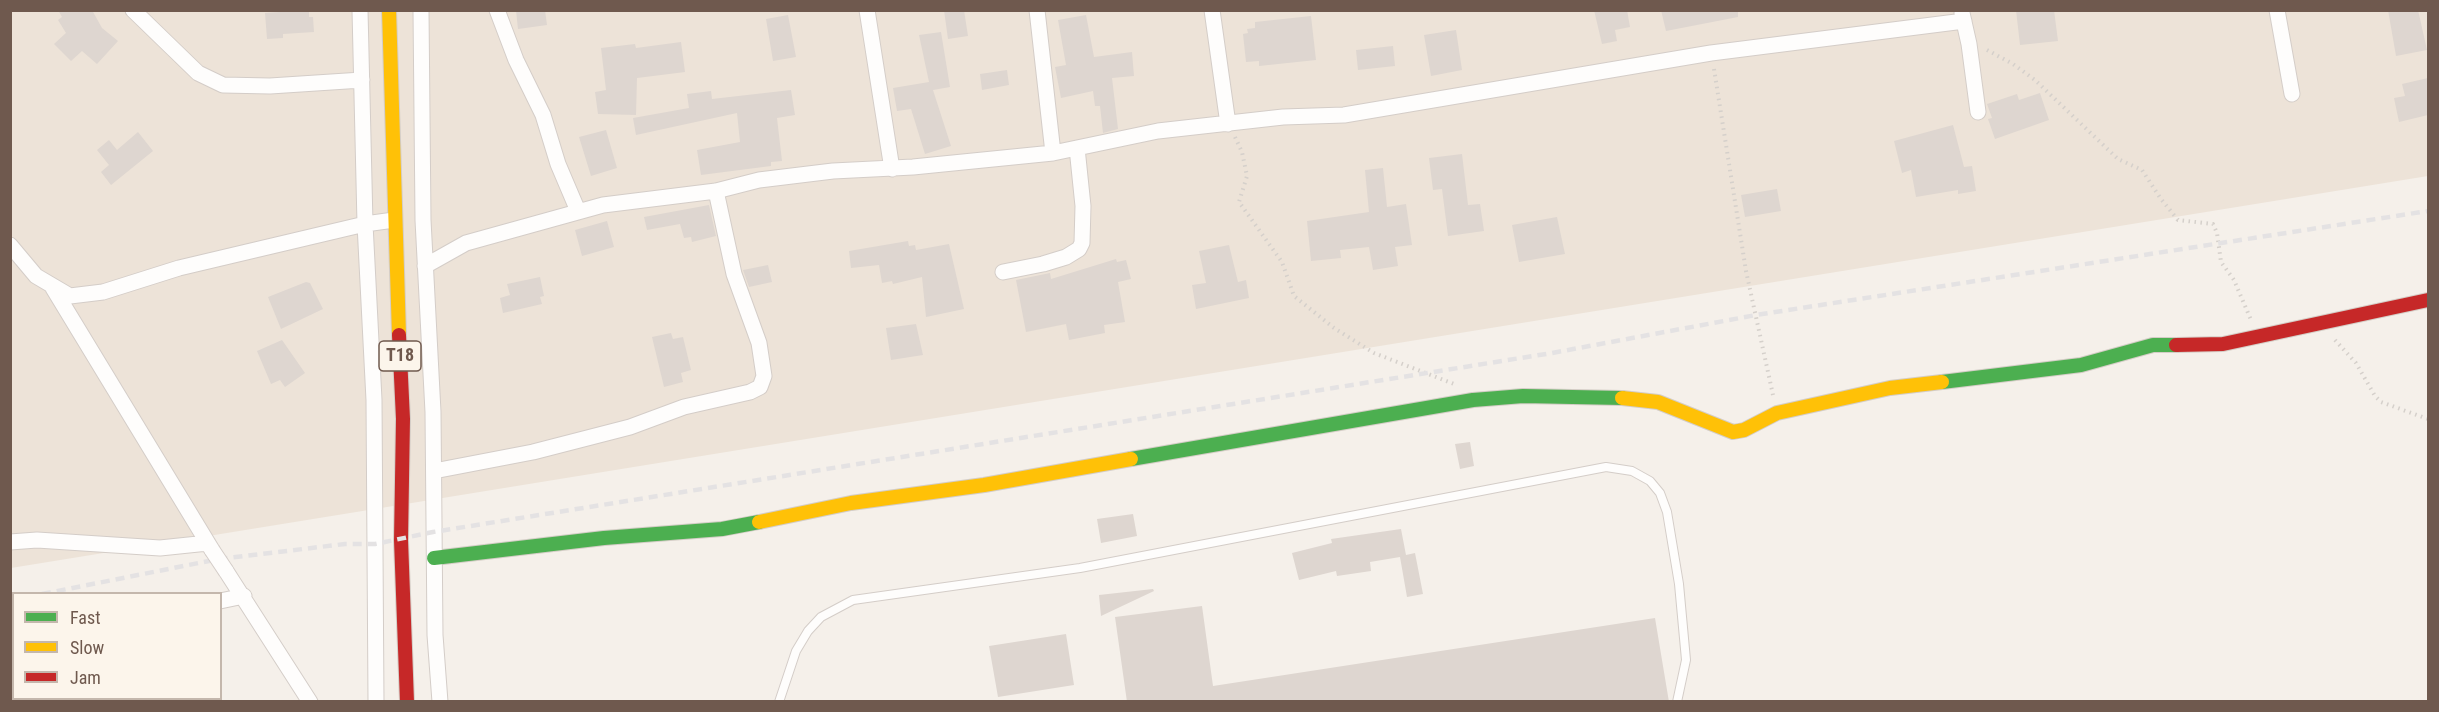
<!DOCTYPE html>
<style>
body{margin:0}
#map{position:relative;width:2439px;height:712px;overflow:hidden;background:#f5f0ea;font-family:"Roboto Condensed",sans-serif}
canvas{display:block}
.frame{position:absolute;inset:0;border:12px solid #6f594e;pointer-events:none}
.legend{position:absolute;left:12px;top:592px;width:210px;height:108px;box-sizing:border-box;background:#fcf5eb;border:2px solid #c4b7ac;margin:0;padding:8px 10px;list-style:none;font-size:18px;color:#6f594e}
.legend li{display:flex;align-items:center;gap:12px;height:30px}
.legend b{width:30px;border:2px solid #c4b7ac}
</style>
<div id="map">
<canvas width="2439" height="712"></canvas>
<div class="frame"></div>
<ul class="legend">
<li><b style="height:8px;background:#4caf50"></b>Fast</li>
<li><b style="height:8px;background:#ffc107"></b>Slow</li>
<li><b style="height:8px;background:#c62828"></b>Jam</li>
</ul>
</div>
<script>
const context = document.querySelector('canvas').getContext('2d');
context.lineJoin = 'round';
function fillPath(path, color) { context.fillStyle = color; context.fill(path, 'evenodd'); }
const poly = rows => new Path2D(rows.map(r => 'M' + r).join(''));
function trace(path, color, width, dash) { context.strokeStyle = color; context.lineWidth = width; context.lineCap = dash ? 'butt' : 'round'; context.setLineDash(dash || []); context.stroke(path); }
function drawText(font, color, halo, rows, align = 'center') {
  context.font = font + ' "Roboto Condensed",sans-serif'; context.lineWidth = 4.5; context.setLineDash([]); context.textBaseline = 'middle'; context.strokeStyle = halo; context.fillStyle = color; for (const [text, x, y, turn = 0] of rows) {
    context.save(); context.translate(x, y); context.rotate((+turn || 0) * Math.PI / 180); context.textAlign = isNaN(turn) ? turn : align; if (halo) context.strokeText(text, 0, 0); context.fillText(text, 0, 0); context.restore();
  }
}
const residential = poly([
 [11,11,2428,11,2428,176,11,568]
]);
const building = poly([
 [58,10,92,10,102,28,118,41,97,64,82,51,71,61,54,44,66,33,58,20,62,17],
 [309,10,309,17,313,17,314,32,283,34,283,38,267,39,265,13],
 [516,10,545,10,547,25,518,29],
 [944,10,964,10,968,36,948,39],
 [1594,10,1627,10,1630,27,1615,30,1617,41,1602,44],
 [1661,10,1738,10,1738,17,1666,31],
 [2016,10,2054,10,2058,41,2020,45],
 [2388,10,2418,10,2427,50,2396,56],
 [788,15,796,57,773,61,766,19],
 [1086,15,1094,57,1132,52,1134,76,1112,78,1118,129,1103,133,1100,106,1095,106,1093,91,1061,98,1055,67,1066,65,1058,20],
 [1311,16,1316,60,1259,66,1259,61,1246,62,1243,34,1248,33,1247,29,1255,28,1255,22],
 [1456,30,1462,70,1431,76,1424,35],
 [941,32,950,87,933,90,951,146,925,154,911,109,897,111,893,88,929,82,919,35],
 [681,42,685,72,637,78,636,115,598,114,595,92,606,90,601,48,635,44,636,48],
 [1393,46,1395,66,1358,70,1356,50],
 [1007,70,1009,85,982,90,980,74],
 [2428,78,2428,115,2399,122,2394,98,2405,96,2402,84],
 [791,90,795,115,777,118,782,161,771,162,771,166,701,175,697,150,740,142,737,113,636,135,633,118,689,108,687,94,711,91,712,99],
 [2040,93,2049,120,1995,139,1988,119,1992,118,1987,104,2017,94,2019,100],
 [1953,125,1964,167,1972,166,1976,191,1958,194,1958,190,1916,197,1911,170,1902,173,1894,141],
 [606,130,617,168,591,176,579,137],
 [138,132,153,151,111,185,101,172,109,165,97,150,109,140,117,150],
 [1462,154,1468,205,1480,204,1484,231,1448,236,1442,189,1433,190,1429,158],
 [1383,168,1387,207,1406,204,1412,245,1395,247,1398,266,1373,270,1369,247,1340,250,1341,258,1311,261,1307,221,1369,212,1365,170],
 [1777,189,1781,211,1745,217,1741,195],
 [709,205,716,236,692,242,691,237,684,238,680,224,647,230,644,217],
 [1557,217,1565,254,1519,262,1512,225],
 [607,221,614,247,582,256,575,230],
 [908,241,909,246,915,245,916,250,949,244,964,309,926,317,922,277,893,284,892,281,882,283,879,265,851,268,849,251],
 [1229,245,1238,282,1246,280,1249,298,1196,309,1192,285,1206,283,1199,251],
 [1116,259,1117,262,1126,260,1131,279,1118,282,1125,322,1104,325,1105,333,1069,340,1066,324,1026,332,1016,280,1050,273,1051,279],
 [768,265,772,282,749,287,743,270],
 [540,277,544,296,540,297,542,304,503,313,500,298,510,295,507,284],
 [306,282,310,283,323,309,281,329,268,297],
 [916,324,923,355,891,360,886,328],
 [671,333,673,339,683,337,691,370,681,373,683,382,664,387,652,337],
 [282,340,305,373,285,387,280,380,271,384,257,351],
 [1470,442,1474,466,1460,469,1455,444],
 [1133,514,1137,536,1101,543,1097,519],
 [1401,529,1406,555,1415,553,1423,594,1407,597,1400,557,1370,562,1371,571,1337,576,1336,571,1299,580,1292,553,1332,543,1331,539],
 [1153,589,1154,591,1101,616,1099,595],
 [1202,606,1213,686,1655,618,1669,702,1127,702,1115,617],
 [1066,634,1074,685,998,697,989,646]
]);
const path = poly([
 [1987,50,2013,64,2035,80,2118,159,2142,170,2161,199,2178,220,2213,224,2217,233,2221,262,2234,280,2251,320],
 [1714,69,1746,271,1773,395],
 [1235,137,1242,152,1247,176,1239,202,1282,262,1294,296,1334,328,1374,353,1454,384],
 [2335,340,2356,363,2375,396,2381,402,2428,419]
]);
const lane = poly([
 [779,702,796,651,808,631,821,617,853,600,1080,568,1606,467,1632,471,1650,481,1660,493,1667,512,1679,584,1686,660,1677,702]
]);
const street = poly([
 [133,10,198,73,223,85,270,86,362,80],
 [360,10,365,224,374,400,376,702],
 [421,10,423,220,433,412,435,635,440,702],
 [497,10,516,60,543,115,558,164,578,211],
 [867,10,892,169],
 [1037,10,1053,153],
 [1212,10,1228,124],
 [2277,10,2292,94],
 [1962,13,1969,44,1978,112],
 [10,245,36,276,70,296,103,292,179,268,365,224,394,220],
 [425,266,466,243,603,205,716,191,759,180,833,171,913,167,1053,153,1158,131,1283,117,1344,115,1711,53,1964,21],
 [1003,272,1043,264,1066,257,1079,249,1082,243,1083,206,1077,148],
 [53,288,212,550],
 [434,471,533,452,630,427,684,407,750,392,760,387,764,376,759,343,734,274,716,191],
 [10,542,37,540,160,548,208,543],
 [226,571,310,702],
 [220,601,244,596],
 [10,642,14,642]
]);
const fast = poly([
 [1942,382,2081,365,2153,345,2176,345],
 [1131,459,1473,400,1523,396,1622,398],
 [434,558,604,538,722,529,759,522]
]);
const slow = poly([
 [389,10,399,335],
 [1622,398,1658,402,1733,432,1744,430,1777,413,1890,388,1942,382],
 [759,522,851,503,984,485,1131,459]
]);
const jam = poly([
 [399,335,403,419,401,540,407,702],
 [2176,345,2223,344,2428,300]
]);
const rail = poly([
 [42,594,219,559,345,544,375,544,433,532,1552,353,1756,315,2428,211],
 [10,599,14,598]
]);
const streetBridge = poly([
 [212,550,226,571]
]);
const shields = [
 [400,356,42]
];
const shieldNames = [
 ["T18",400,356]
];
fillPath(residential, '#ede3d8');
fillPath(building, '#ded6d0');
trace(lane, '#d4cdc8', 10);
trace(street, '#d4cdc8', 17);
trace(fast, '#d4cdc6', 16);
trace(slow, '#d4cdc6', 16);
trace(jam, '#d4cdc6', 16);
trace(path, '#d5d0cb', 4, [1.5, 4.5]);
trace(lane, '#fefdfc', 8);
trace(street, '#fefdfc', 15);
trace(fast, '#4caf50', 14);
trace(slow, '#ffc107', 14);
trace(jam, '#c62828', 14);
trace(rail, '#e4e2e3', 4.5, [9, 6]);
trace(streetBridge, '#d4cdc8', 17, []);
trace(streetBridge, '#fefdfc', 15);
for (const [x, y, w] of shields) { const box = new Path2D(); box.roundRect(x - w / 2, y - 15, w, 30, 4.5); context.fillStyle = '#fcf5eb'; context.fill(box); trace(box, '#6f594e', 1.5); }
drawText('bold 18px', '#6f594e', null, shieldNames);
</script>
